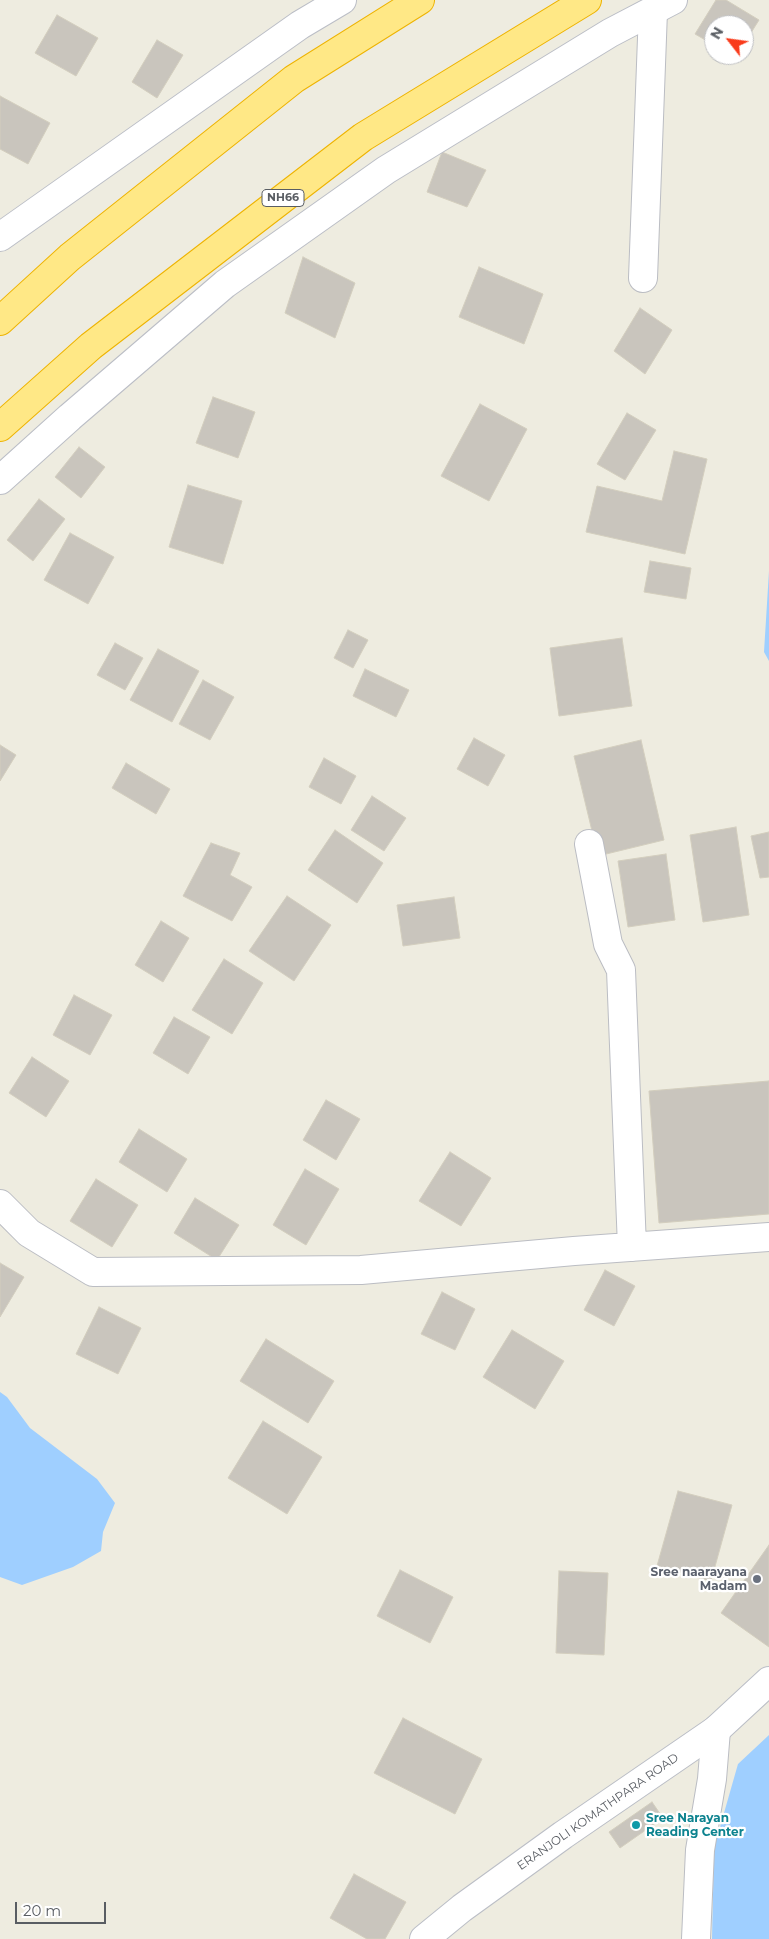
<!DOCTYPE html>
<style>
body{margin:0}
#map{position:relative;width:769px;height:1939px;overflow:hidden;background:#eeece0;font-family:Montserrat,sans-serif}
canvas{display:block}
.north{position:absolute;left:704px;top:15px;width:50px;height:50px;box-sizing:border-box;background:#fff;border:1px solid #bdbec1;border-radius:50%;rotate:300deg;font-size:14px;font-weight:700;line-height:20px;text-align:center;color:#595d63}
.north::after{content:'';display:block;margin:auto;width:18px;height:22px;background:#f93b1b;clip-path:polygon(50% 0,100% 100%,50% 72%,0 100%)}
.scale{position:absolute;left:15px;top:1902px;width:91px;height:22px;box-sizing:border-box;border:2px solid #595d63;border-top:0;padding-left:6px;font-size:15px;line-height:18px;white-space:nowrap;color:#595d63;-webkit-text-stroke:4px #fff;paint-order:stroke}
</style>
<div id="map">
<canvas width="769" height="1939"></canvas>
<div class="north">N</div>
<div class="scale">20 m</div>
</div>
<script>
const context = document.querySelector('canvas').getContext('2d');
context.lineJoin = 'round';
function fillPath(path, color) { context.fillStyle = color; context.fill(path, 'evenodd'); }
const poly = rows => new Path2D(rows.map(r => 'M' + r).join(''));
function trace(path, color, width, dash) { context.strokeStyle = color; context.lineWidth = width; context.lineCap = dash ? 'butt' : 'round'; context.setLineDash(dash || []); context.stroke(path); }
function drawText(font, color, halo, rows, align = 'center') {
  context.font = font + ' Montserrat,sans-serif'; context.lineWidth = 4.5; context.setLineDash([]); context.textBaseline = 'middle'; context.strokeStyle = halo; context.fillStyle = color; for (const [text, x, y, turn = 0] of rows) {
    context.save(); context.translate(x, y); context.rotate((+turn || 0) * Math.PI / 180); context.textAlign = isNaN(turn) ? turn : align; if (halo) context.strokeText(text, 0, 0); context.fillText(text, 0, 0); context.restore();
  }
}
const water = poly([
 [769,571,769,661,764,652],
 [0,1392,7,1397,30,1428,97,1479,115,1503,103,1532,101,1551,73,1567,22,1585,0,1577],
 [769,1735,769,1939,712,1939,714,1848,738,1764]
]);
const building = poly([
 [716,0,726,0,759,20,744,44,744,25,714,25,714,45,695,34,716,0],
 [57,15,98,38,76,76,35,53,57,15],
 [157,40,183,55,157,98,132,82,157,40],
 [0,96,50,123,28,164,0,149,0,96],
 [442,152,486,170,467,207,427,192,442,152],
 [303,257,355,283,335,338,285,313,303,257],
 [479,267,543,294,524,344,459,317,479,267],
 [640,308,672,330,645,374,614,351,640,308],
 [213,397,255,412,238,458,196,443,213,397],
 [480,404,527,429,489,501,441,476,480,404],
 [627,413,656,430,625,480,597,464,627,413],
 [79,447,105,467,81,498,55,477,79,447],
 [674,451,707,459,685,554,586,532,597,486,662,501,674,451],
 [188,485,242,501,223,564,169,547,188,485],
 [39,499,65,519,33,561,7,540,39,499],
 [70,533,114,557,88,604,44,580,70,533],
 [650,561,691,568,686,599,644,592,650,561],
 [348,630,368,640,353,668,334,658,348,630],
 [622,638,632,706,559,716,550,648,622,638],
 [115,643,143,658,125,690,97,675,115,643],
 [158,649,199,671,172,722,130,700,158,649],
 [365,669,409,690,396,717,353,696,365,669],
 [203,680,234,697,210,740,179,724,203,680],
 [474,738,505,755,488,786,457,769,474,738],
 [641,740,664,840,598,856,574,756,641,740],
 [0,745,16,755,0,781,0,745],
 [324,758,356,776,341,804,309,787,324,758],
 [126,763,170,789,156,814,112,788,126,763],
 [372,796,406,818,384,851,351,830,372,796],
 [736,827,749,915,703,922,690,835,736,827],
 [335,830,383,863,357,903,308,870,335,830],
 [769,832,769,877,760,878,751,836,769,832],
 [211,843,240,853,230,875,252,887,232,921,183,896,211,843],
 [666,854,675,920,628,927,618,861,666,854],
 [287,896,331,925,294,981,249,951,287,896],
 [454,897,460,938,403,946,397,905,454,897],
 [161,921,189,938,163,982,135,965,161,921],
 [224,959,263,983,232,1034,192,1010,224,959],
 [74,995,112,1015,90,1055,53,1035,74,995],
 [174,1017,210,1037,188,1074,153,1053,174,1017],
 [32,1057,69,1081,46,1117,9,1093,32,1057],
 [769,1081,769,1214,659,1223,649,1091,769,1081],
 [326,1100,360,1119,336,1160,303,1140,326,1100],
 [139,1129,187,1159,167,1192,119,1162,139,1129],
 [450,1152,491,1178,461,1226,419,1201,450,1152],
 [305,1169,339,1189,306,1245,273,1225,305,1169],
 [96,1179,138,1205,112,1247,70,1221,96,1179],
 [195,1198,239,1225,217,1260,174,1233,195,1198],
 [0,1263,24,1277,0,1317,0,1263],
 [605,1270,635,1286,614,1326,584,1310,605,1270],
 [442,1292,475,1309,455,1350,421,1334,442,1292],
 [99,1307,141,1328,118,1374,76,1354,99,1307],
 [512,1330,564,1361,535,1409,483,1377,512,1330],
 [266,1339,334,1381,308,1423,240,1381,266,1339],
 [263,1421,322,1457,287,1514,228,1478,263,1421],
 [678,1491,732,1505,711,1581,657,1566,678,1491],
 [769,1545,769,1647,721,1613,769,1545],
 [400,1570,453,1597,430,1643,377,1616,400,1570],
 [559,1571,608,1573,604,1655,556,1653,559,1571],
 [403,1718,482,1759,455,1814,374,1773,403,1718],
 [652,1802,663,1818,620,1848,609,1832,652,1802],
 [354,1874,406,1902,385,1939,367,1939,330,1918,354,1874]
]);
const street = poly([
 [643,278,653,11],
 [589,844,608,944,621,970,632,1247],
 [0,1204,29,1233,93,1272,361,1270,574,1251,769,1237],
 [696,1939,700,1850,712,1779,716,1730]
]);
const secondary = poly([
 [0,237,300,25,342,0],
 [0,480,70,417,225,284,386,170,610,33,673,0],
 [424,1939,462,1908,563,1835,716,1730,769,1681]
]);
const highway = poly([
 [0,321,70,257,294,79,420,0],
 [0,427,91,346,363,137,587,0]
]);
const markers = [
 [757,1579,5,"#6b7280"],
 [636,1825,5,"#0f9aa8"]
];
const shields = [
 [283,198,42]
];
const shieldNames = [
 ["NH66",283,198]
];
const worshipNames = [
 ["Sree naarayana",747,1572],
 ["Madam",747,1586]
];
const streetNames = [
 ["ERANJOLI KOMATHPARA ROAD",598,1812,-35]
];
const cultureNames = [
 ["Sree Narayan",646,1818],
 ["Reading Center",646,1832]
];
fillPath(water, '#9fcfff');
fillPath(building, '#c9c5bd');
trace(building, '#d3cebe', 1);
trace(street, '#bbbdc3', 30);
trace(secondary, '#bbbec6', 30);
trace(highway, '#eeb300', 30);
trace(street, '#fff', 28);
trace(secondary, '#fff', 28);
trace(highway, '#ffe886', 28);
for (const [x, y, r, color] of markers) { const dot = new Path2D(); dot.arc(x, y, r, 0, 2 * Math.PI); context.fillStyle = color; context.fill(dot); trace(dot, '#fff', 2); }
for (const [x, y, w] of shields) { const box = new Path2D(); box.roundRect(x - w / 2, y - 8.5, w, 17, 4); context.fillStyle = '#fff'; context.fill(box); trace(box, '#595d63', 1); }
drawText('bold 11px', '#595d63', null, shieldNames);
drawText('bold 12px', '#5b616d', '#fff', worshipNames, 'right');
drawText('12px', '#595d63', '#fff', streetNames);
drawText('bold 12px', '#0d838f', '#fff', cultureNames, 'left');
</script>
